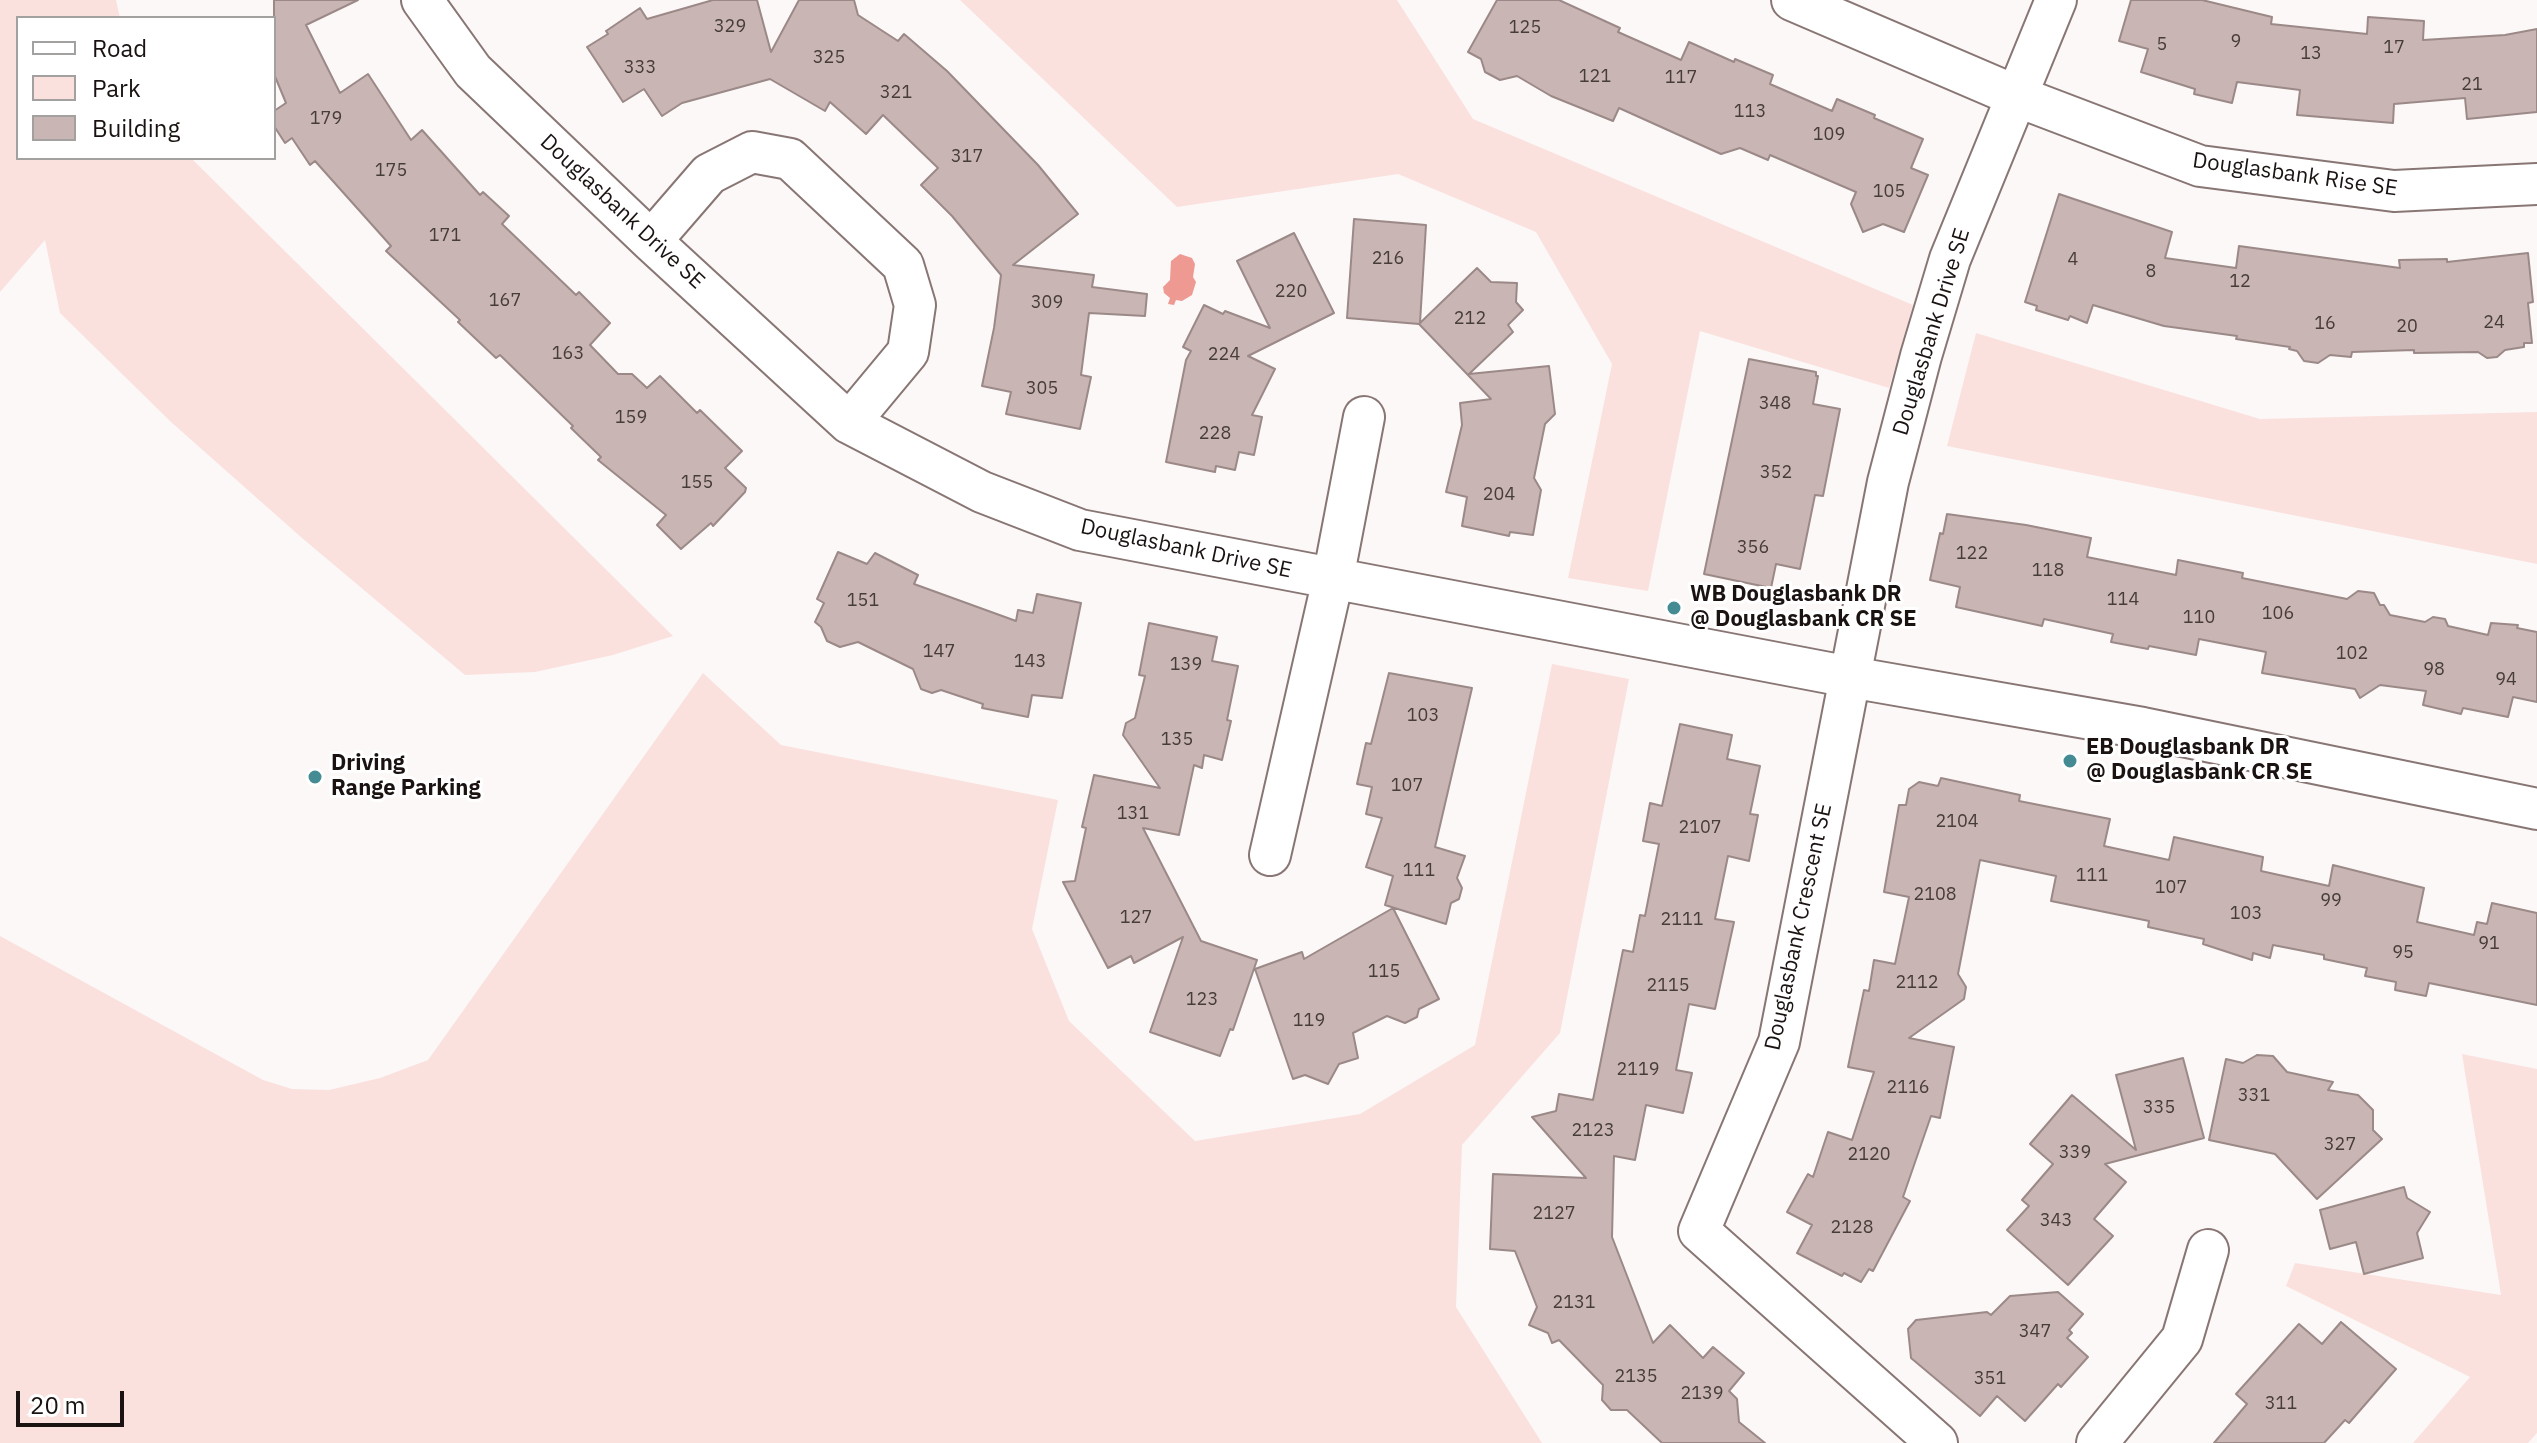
<!DOCTYPE html>
<style>
body{margin:0}
#map{position:relative;width:2537px;height:1443px;overflow:hidden;background:#fcf8f8;font-family:"IBM Plex Sans",sans-serif}
canvas{display:block}
.legend{position:absolute;left:16px;top:16px;width:260px;height:144px;box-sizing:border-box;background:#fff;border:2px solid #a3a1a0;margin:0;padding:10px 14px;list-style:none;font-size:24px;color:#1a1312}
.legend li{display:flex;align-items:center;gap:16px;height:40px}
.legend b{width:40px;border:2px solid #a3a1a0}
.scale{position:absolute;left:16px;top:1391px;width:108px;height:36px;box-sizing:border-box;border:4px solid #1a1312;border-top:0;padding-left:10px;font-size:24px;line-height:28px;white-space:nowrap;color:#1a1312;-webkit-text-stroke:6px #fff;paint-order:stroke}
</style>
<div id="map">
<canvas width="2537" height="1443"></canvas>
<ul class="legend">
<li><b style="height:10px;background:#fff"></b>Road</li>
<li><b style="height:22px;background:#fae1de"></b>Park</li>
<li><b style="height:22px;background:#c9b5b3"></b>Building</li>
</ul>
<div class="scale">20 m</div>
</div>
<script>
const context = document.querySelector('canvas').getContext('2d');
context.lineJoin = 'round';
function fillPath(path, color) { context.fillStyle = color; context.fill(path, 'evenodd'); }
const poly = rows => new Path2D(rows.map(r => 'M' + r).join(''));
function trace(path, color, width, dash) { context.strokeStyle = color; context.lineWidth = width; context.lineCap = dash ? 'butt' : 'round'; context.setLineDash(dash || []); context.stroke(path); }
function drawText(font, color, halo, rows, align = 'center') {
  context.font = font + ' "IBM Plex Sans",sans-serif'; context.lineWidth = 6; context.setLineDash([]); context.textBaseline = 'middle'; context.strokeStyle = halo; context.fillStyle = color; for (const [text, x, y, turn = 0] of rows) {
    context.save(); context.translate(x, y); context.rotate((+turn || 0) * Math.PI / 180); context.textAlign = isNaN(turn) ? turn : align; if (halo) context.strokeText(text, 0, 0); context.fillText(text, 0, 0); context.restore();
  }
}
const green = poly([
 [0,0,116,0,120,18,18,18,18,158,191,158,673,636,613,655,535,672,465,675,302,538,171,422,60,313,45,240,0,292],
 [960,0,1397,0,1473,119,1913,305,1889,388,1700,331,1648,591,1568,578,1612,364,1536,232,1398,174,1177,207],
 [1976,333,2260,419,2537,412,2537,564,1947,446],
 [1552,664,1629,679,1560,1033,1462,1145,1456,1307,1542,1443,0,1443,0,936,263,1080,292,1089,329,1090,380,1078,428,1060,703,673,781,745,1058,800,1032,929,1069,1021,1195,1141,1360,1114,1475,1045],
 [2462,1054,2537,1069,2537,1433,2528,1443,2413,1443,2470,1377,2286,1286,2295,1263,2501,1295]
]);
const water = poly([
 [1180,254,1192,258,1195,264,1193,277,1196,282,1192,295,1182,301,1176,300,1174,305,1168,304,1170,298,1164,293,1163,287,1170,280,1171,261]
]);
const building = poly([
 [274,0,358,0,306,25,340,93,368,74,411,140,422,130,480,195,483,192,509,216,502,224,576,295,579,292,610,323,590,345,618,374,632,374,647,388,660,376,697,413,700,410,742,451,725,468,746,488,745,492,713,526,711,523,681,549,657,525,666,515,598,460,601,457,571,428,573,426,500,355,496,358,458,322,460,320,386,251,391,246,315,161,310,165,292,138,285,143,274,126,274,111,286,103,274,74,274,0],
 [713,0,757,0,771,52,799,0,854,0,858,15,898,41,904,34,947,71,1038,165,1078,214,1013,265,1094,275,1092,287,1147,294,1145,316,1089,313,1081,375,1091,377,1080,429,1006,414,1011,392,982,386,994,328,1001,275,952,216,921,185,938,168,883,115,866,134,830,102,825,111,770,79,682,103,662,116,644,89,623,102,587,47,608,34,606,31,640,8,647,19,713,0],
 [1497,0,1559,0,1620,28,1618,32,1681,60,1689,42,1734,62,1735,59,1773,75,1770,84,1832,111,1837,99,1875,115,1874,118,1923,139,1911,168,1928,175,1904,232,1883,224,1863,232,1851,204,1856,192,1770,155,1768,160,1740,148,1721,154,1619,108,1613,121,1551,96,1517,76,1500,80,1485,72,1481,59,1468,52,1497,0],
 [2131,0,2202,0,2272,17,2271,24,2367,34,2368,17,2424,21,2423,40,2505,35,2537,29,2537,112,2467,119,2465,98,2394,104,2393,123,2297,115,2300,90,2237,82,2232,103,2194,94,2195,89,2141,72,2148,49,2119,41,2131,0],
 [2059,194,2172,232,2165,258,2236,268,2239,246,2400,268,2399,260,2447,259,2447,262,2528,253,2533,302,2528,303,2532,343,2524,343,2524,347,2505,350,2497,357,2487,358,2478,352,2414,353,2414,350,2352,352,2351,357,2330,355,2318,363,2304,361,2297,351,2289,349,2290,347,2236,339,2237,336,2164,326,2093,305,2087,323,2070,316,2068,320,2036,310,2037,306,2025,302,2059,194],
 [1354,219,1426,225,1420,323,1477,268,1491,282,1517,283,1516,302,1523,310,1508,325,1513,332,1469,374,1549,366,1555,414,1545,424,1534,478,1541,490,1533,535,1510,532,1509,536,1462,526,1467,497,1446,492,1462,425,1460,403,1491,399,1419,324,1347,318,1354,219],
 [1294,233,1334,313,1248,356,1275,369,1252,415,1262,417,1254,455,1239,452,1235,470,1216,466,1215,472,1166,462,1186,360,1191,351,1183,347,1204,305,1223,314,1225,311,1270,328,1237,261,1294,233],
 [1749,359,1816,372,1816,376,1818,376,1813,404,1840,409,1823,496,1815,495,1800,569,1776,564,1771,588,1704,574,1749,359],
 [1947,514,2026,525,2091,538,2087,557,2176,575,2178,560,2243,573,2242,578,2347,599,2358,591,2374,593,2380,605,2384,605,2390,615,2425,622,2433,617,2445,619,2448,626,2488,635,2491,623,2518,625,2517,628,2537,632,2537,702,2513,697,2508,717,2463,708,2461,714,2423,705,2426,691,2380,685,2360,698,2355,689,2262,673,2266,652,2199,639,2196,655,2149,646,2148,649,2111,642,2113,634,2044,619,2042,626,1956,607,1960,587,1930,580,1940,533,1943,534,1947,514],
 [838,552,867,564,875,553,918,575,914,584,1016,621,1018,610,1033,613,1037,594,1081,603,1062,698,1032,695,1028,717,982,708,983,704,941,690,932,693,921,689,913,669,858,642,840,647,827,641,821,627,815,622,824,603,817,599,838,552],
 [1149,623,1217,637,1212,661,1238,666,1227,720,1231,721,1222,760,1204,755,1202,768,1194,765,1179,835,1143,828,1201,941,1257,960,1233,1030,1230,1029,1220,1056,1150,1032,1183,937,1134,963,1131,956,1108,968,1063,882,1075,881,1086,828,1082,827,1094,775,1160,788,1123,735,1126,723,1135,718,1145,676,1139,675,1149,623],
 [1389,673,1472,688,1435,847,1465,856,1457,878,1462,888,1459,899,1451,903,1446,924,1385,905,1393,876,1366,867,1382,818,1366,814,1372,787,1357,784,1366,743,1371,744,1389,673],
 [1680,724,1732,735,1727,759,1760,766,1750,814,1758,815,1749,861,1728,856,1715,919,1734,922,1715,1009,1689,1004,1676,1070,1692,1073,1683,1113,1646,1105,1635,1160,1614,1156,1612,1237,1653,1343,1670,1325,1703,1358,1713,1347,1744,1373,1729,1391,1737,1399,1739,1422,1765,1443,1662,1443,1627,1410,1611,1410,1602,1400,1603,1385,1559,1340,1552,1343,1548,1333,1529,1325,1537,1307,1515,1251,1490,1249,1493,1174,1586,1178,1532,1117,1556,1111,1559,1094,1593,1100,1623,950,1633,952,1640,915,1645,916,1659,844,1643,841,1650,803,1662,806,1680,724],
 [1941,778,2020,795,2019,801,2110,819,2104,846,2169,860,2174,837,2263,857,2261,871,2329,886,2333,865,2424,888,2417,922,2474,935,2477,922,2487,924,2492,903,2537,913,2537,1005,2429,983,2426,996,2395,990,2396,982,2365,976,2367,968,2324,959,2324,955,2273,945,2270,958,2253,953,2252,960,2203,944,2204,939,2148,927,2149,921,2051,901,2056,876,1980,860,1958,974,1966,987,1964,999,1909,1038,1954,1047,1940,1118,1931,1116,1903,1197,1910,1201,1873,1271,1869,1269,1861,1282,1844,1273,1842,1276,1797,1253,1812,1225,1787,1212,1808,1174,1813,1177,1828,1132,1852,1140,1874,1072,1848,1067,1864,990,1869,991,1874,960,1895,964,1909,897,1884,892,1899,805,1906,805,1909,789,1919,782,1938,786,1941,778],
 [1393,908,1439,999,1419,1009,1417,1017,1405,1023,1387,1016,1353,1033,1358,1058,1339,1064,1328,1084,1305,1075,1293,1079,1255,969,1302,952,1304,959,1393,908],
 [2257,1055,2273,1056,2287,1072,2333,1082,2328,1090,2358,1095,2373,1110,2373,1130,2382,1139,2317,1199,2275,1154,2209,1140,2226,1059,2243,1063,2257,1055],
 [2183,1058,2204,1138,2105,1164,2126,1182,2094,1219,2113,1236,2068,1285,2007,1230,2029,1206,2022,1200,2053,1164,2030,1144,2072,1095,2136,1150,2116,1075,2183,1058],
 [2404,1187,2407,1198,2430,1212,2417,1233,2423,1258,2364,1274,2356,1242,2330,1249,2320,1210,2404,1187],
 [2058,1292,2083,1314,2069,1330,2072,1333,2067,1338,2088,1357,2061,1387,2058,1384,2025,1421,1997,1396,1980,1416,1911,1358,1908,1329,1916,1320,1987,1312,1991,1315,2010,1296,2058,1292],
 [2341,1322,2396,1369,2349,1423,2345,1420,2324,1443,2214,1443,2247,1404,2236,1394,2299,1324,2322,1344,2341,1322]
]);
const minor = poly([
 [422,0,473,71,651,241,849,423,982,492,1080,530,1850,677,2143,728,2537,809],
 [1792,0,2016,96,2200,166,2394,191,2537,184],
 [651,241,709,174,752,152,790,159,903,265,915,305,908,352,849,423],
 [1270,855,1333,579,1364,417],
 [1937,1443,1699,1231,1779,1042,1888,482,1921,356,1950,259,2056,0],
 [2097,1443,2182,1339,2208,1250]
]);
const markers = [
 [1674,608,8,"#448b93"],
 [2070,761,8,"#448b93"],
 [315,777,8,"#448b93"]
];
const numberNames = [
 ["329",730,27],
 ["125",1525,28],
 ["9",2236,42],
 ["5",2162,45],
 ["17",2394,48],
 ["13",2311,54],
 ["325",829,58],
 ["333",640,68],
 ["121",1595,77],
 ["117",1681,78],
 ["21",2472,85],
 ["321",896,93],
 ["113",1750,112],
 ["179",326,119],
 ["109",1829,135],
 ["317",967,157],
 ["175",391,171],
 ["105",1889,192],
 ["171",445,236],
 ["216",1388,259],
 ["4",2073,260],
 ["8",2151,272],
 ["12",2240,282],
 ["220",1291,292],
 ["167",505,301],
 ["309",1047,303],
 ["212",1470,319],
 ["24",2494,323],
 ["16",2325,324],
 ["20",2407,327],
 ["163",568,354],
 ["224",1224,355],
 ["305",1042,389],
 ["348",1775,404],
 ["159",631,418],
 ["228",1215,434],
 ["352",1776,473],
 ["155",697,483],
 ["204",1499,495],
 ["356",1753,548],
 ["122",1972,554],
 ["118",2048,571],
 ["114",2123,600],
 ["151",863,601],
 ["106",2278,614],
 ["110",2199,618],
 ["147",939,652],
 ["102",2352,654],
 ["143",1030,662],
 ["139",1186,665],
 ["98",2434,670],
 ["94",2506,680],
 ["103",1423,716],
 ["135",1177,740],
 ["107",1407,786],
 ["131",1133,814],
 ["2104",1957,822],
 ["2107",1700,828],
 ["111",1419,871],
 ["111",2092,876],
 ["107",2171,888],
 ["2108",1935,895],
 ["99",2331,901],
 ["103",2246,914],
 ["127",1136,918],
 ["2111",1682,920],
 ["91",2489,944],
 ["95",2403,953],
 ["115",1384,972],
 ["2112",1917,983],
 ["2115",1668,986],
 ["123",1202,1000],
 ["119",1309,1021],
 ["2119",1638,1070],
 ["2116",1908,1088],
 ["331",2254,1096],
 ["335",2159,1108],
 ["2123",1593,1131],
 ["327",2340,1145],
 ["339",2075,1153],
 ["2120",1869,1155],
 ["2127",1554,1214],
 ["343",2056,1221],
 ["2128",1852,1228],
 ["2131",1574,1303],
 ["347",2035,1332],
 ["2135",1636,1377],
 ["351",1990,1379],
 ["2139",1702,1394],
 ["311",2281,1404]
];
const streetNames = [
 ["Douglasbank Rise SE",2295,175,8],
 ["Douglasbank Drive SE",622,212,43],
 ["Douglasbank Drive SE",1932,332,-73],
 ["Douglasbank Drive SE",1186,549,12],
 ["Douglasbank Crescent SE",1799,927,-78]
];
const poiNames = [
 ["WB Douglasbank DR",1690,595],
 ["@ Douglasbank CR SE",1690,620],
 ["EB Douglasbank DR",2086,748],
 ["@ Douglasbank CR SE",2086,773],
 ["Driving",331,764],
 ["Range Parking",331,789]
];
fillPath(green, '#fae1de');
fillPath(water, '#ee9991');
fillPath(building, '#c9b5b3');
trace(building, '#9b8987', 2);
trace(minor, '#887674', 44);
trace(minor, '#fff', 40);
for (const [x, y, r, color] of markers) { const dot = new Path2D(); dot.arc(x, y, r, 0, 2 * Math.PI); context.fillStyle = color; context.fill(dot); trace(dot, '#fff', 3); }
drawText('18px', '#463c3a', null, numberNames);
drawText('22px', '#1a1312', '#fff', streetNames);
drawText('bold 22px', '#1a1312', '#fff', poiNames, 'left');
</script>
